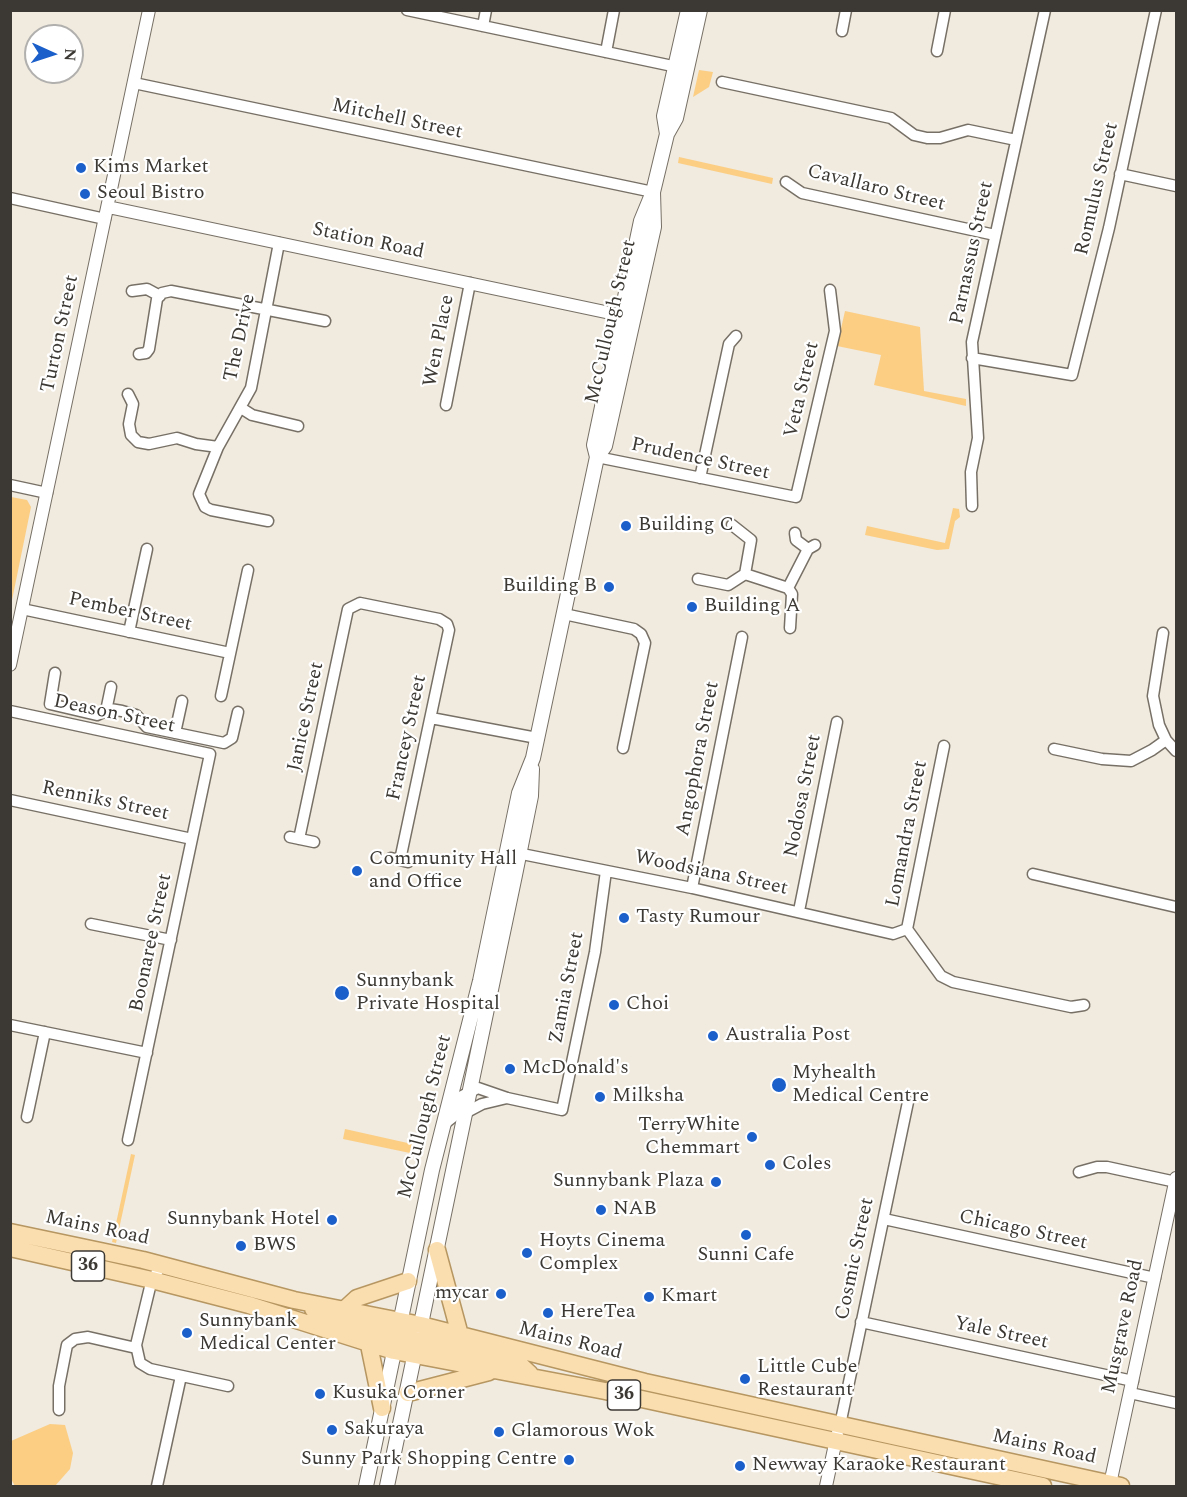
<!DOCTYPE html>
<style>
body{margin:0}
#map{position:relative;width:1187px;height:1497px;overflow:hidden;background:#f1eade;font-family:Spectral,serif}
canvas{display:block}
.frame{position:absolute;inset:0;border:12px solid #3c3934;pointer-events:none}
.north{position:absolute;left:24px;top:24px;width:60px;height:60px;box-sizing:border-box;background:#fff;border:2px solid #b1b0ae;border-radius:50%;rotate:93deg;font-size:16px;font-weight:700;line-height:24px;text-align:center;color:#3c3934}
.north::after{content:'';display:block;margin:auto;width:21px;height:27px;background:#1b5fca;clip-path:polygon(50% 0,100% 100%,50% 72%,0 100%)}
</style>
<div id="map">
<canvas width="1187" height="1497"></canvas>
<div class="frame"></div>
<div class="north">N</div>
</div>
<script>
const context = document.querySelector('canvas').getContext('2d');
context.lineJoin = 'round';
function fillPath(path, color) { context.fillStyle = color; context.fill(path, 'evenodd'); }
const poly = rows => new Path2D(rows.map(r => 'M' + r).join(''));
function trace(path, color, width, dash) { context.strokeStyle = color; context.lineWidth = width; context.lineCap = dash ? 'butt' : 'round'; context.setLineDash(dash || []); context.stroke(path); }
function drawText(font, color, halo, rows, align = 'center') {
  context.font = font + ' Spectral,serif'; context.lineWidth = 4.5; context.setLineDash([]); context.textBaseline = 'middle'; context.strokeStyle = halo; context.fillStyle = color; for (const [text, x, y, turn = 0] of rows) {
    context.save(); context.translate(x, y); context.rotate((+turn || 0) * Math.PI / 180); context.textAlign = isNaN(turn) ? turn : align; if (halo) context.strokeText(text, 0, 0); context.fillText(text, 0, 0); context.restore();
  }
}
const green = poly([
 [699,70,713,72,709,87,693,97],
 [679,157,773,178,772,184,678,163],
 [845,311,920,327,924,391,966,399,966,406,874,385,881,355,837,346],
 [11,497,27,500,31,507,11,605],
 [953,508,959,509,960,517,955,521,949,549,937,550,865,535,867,526,945,543],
 [345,1129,412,1144,410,1153,343,1139],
 [131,1154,135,1155,116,1243,112,1242],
 [50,1424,65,1425,73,1453,70,1469,55,1486,15,1486,11,1479,11,1441]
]);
const minor = poly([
 [407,10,682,68],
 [483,26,486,10],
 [842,31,846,10],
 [937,51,945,10],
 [606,52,614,10],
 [722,82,891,118,914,135,927,138,940,138,968,130,1016,140],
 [134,83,653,192],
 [1120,174,1176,186],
 [786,182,802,193,995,235],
 [10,198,105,219],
 [132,291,147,289,160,296],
 [139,354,146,353,149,349,157,299,162,293,171,291,325,321],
 [972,358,1072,375,1109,228,1156,10],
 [128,394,133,404,129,424,131,435,138,442,149,444,177,438,196,444,218,447],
 [446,405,470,283],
 [241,408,252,415,298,426],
 [597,457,796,497,835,331,830,290],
 [700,478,729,344,736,336],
 [10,485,47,493],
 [972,506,971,472,978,438,972,342,1045,10],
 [268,521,211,510,205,507,199,494,218,447,251,388,279,243],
 [732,525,751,540,745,574],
 [795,533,796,540,808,549],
 [698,579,728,585,745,574,788,588,792,594,790,628],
 [788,588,808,549,815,545],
 [22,609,230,653],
 [564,614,634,629,641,634,645,643,623,748],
 [129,632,147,549],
 [1163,633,1153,696,1159,725,1166,740,1176,751],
 [55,673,50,704,97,715,110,709,122,711,136,715,147,727,224,743,232,738,238,712],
 [221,696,248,570],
 [10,711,210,754,128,1140],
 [106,711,111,687],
 [431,718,537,738],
 [175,733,182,701],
 [1054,749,1102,759,1131,761,1152,750,1166,740],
 [10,800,192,839],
 [290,837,314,842],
 [299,839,348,609,360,603,439,619,447,624,449,630,400,860],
 [512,852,692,888,893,934,907,929],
 [391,858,408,862],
 [1033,874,1176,907],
 [692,888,742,637],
 [799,911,837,722],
 [91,924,171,940],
 [907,929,941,976,953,982,1071,1007,1084,1005],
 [907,929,944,746],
 [10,1025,147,1053],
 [465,1113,482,1104,507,1098],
 [27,1117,45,1032],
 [443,1125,453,1117,460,1097,478,1088,507,1098,562,1110,595,952,606,871],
 [1079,1172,1097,1167,1107,1167,1176,1182],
 [884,1219,1155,1278],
 [161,1265,151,1283,136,1345,140,1363,150,1369,228,1386],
 [861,1322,1133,1381],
 [1130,1393,1176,1403],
 [59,1410,59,1386,67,1345,75,1339,88,1337,136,1348],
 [840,1425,908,1102],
 [157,1486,181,1376]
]);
const tertiary = poly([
 [108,207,629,317],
 [10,665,149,10],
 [1110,1484,1176,1178],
 [826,1486,837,1435]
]);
const secondary = poly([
 [667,134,664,116,688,10],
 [597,457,594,445,641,221,653,192,667,134,676,118,700,10],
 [366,1486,432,1170,480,981,519,793,533,758,597,457,605,446,654,227,653,192],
 [387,1486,515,875,531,796,532,769]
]);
const primary = poly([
 [10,1232,143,1260,294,1300,421,1325,645,1382,1121,1486],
 [10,1248,152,1280,249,1305,394,1351,605,1391,1043,1486],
 [437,1250,460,1335],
 [313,1309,318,1315,379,1332,518,1363,530,1374],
 [345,1309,357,1298,408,1281],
 [369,1345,382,1408],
 [408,1393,489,1372]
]);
const markers = [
 [81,168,6,"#1b5fca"],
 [85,194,6,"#1b5fca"],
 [626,526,6,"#1b5fca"],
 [609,587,6,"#1b5fca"],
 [692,607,6,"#1b5fca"],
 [357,871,6,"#1b5fca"],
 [624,918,6,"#1b5fca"],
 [342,993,8,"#1b5fca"],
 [614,1005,6,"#1b5fca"],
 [713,1036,6,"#1b5fca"],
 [510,1069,6,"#1b5fca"],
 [779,1085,8,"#1b5fca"],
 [600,1097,6,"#1b5fca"],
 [752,1137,6,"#1b5fca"],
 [770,1165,6,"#1b5fca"],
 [716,1182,6,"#1b5fca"],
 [601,1210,6,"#1b5fca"],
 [332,1220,6,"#1b5fca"],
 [746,1235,6,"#1b5fca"],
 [241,1246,6,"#1b5fca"],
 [527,1253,6,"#1b5fca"],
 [501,1294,6,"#1b5fca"],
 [649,1297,6,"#1b5fca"],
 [548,1313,6,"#1b5fca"],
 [187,1333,6,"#1b5fca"],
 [745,1379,6,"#1b5fca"],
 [320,1394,6,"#1b5fca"],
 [332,1430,6,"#1b5fca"],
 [499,1432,6,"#1b5fca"],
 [569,1460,6,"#1b5fca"],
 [740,1466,6,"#1b5fca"]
];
const shields = [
 [88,1266,33],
 [624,1395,33]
];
const shieldNames = [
 ["36",88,1266],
 ["36",624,1395]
];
const streetNames = [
 ["Mitchell Street",397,120,12],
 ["Cavallaro Street",876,189,14],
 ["Romulus Street",1098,189,-77],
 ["Station Road",368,242,12],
 ["Parnassus Street",973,253,-78],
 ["McCullough Street",612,322,-77],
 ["Turton Street",61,334,-78],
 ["The Drive",241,338,-78],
 ["Wen Place",440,341,-79],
 ["Veta Street",803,390,-77],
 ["Prudence Street",700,460,12],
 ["Pember Street",130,613,12],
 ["Deason Street",114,715,12],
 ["Janice Street",307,717,-78],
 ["Francey Street",408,738,-78],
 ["Angophora Street",699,759,-79],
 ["Nodosa Street",804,796,-79],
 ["Renniks Street",105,802,12],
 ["Lomandra Street",908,834,-79],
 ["Woodsiana Street",711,874,12],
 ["Boonaree Street",152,943,-78],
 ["Zamia Street",568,988,-79],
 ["McCullough Street",426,1117,-76],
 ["Mains Road",97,1229,12],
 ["Chicago Street",1023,1231,12],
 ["Cosmic Street",856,1259,-78],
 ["Musgrave Road",1124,1327,-78],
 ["Yale Street",1001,1334,12],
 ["Mains Road",570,1342,14],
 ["Mains Road",1044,1448,12]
];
const poiNames = [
 ["Kims Market",93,168],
 ["Seoul Bistro",97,194],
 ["Building C",638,526],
 ["Building B",597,587,"right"],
 ["Building A",704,607],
 ["Community Hall",369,860],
 ["and Office",369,883],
 ["Tasty Rumour",636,918],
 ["Sunnybank",356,982],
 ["Private Hospital",356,1005],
 ["Choi",626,1005],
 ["Australia Post",725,1036],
 ["McDonald's",522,1069],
 ["Myhealth",792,1074],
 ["Medical Centre",792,1097],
 ["Milksha",612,1097],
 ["TerryWhite",740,1126,"right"],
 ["Chemmart",740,1149,"right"],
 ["Coles",782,1165],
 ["Sunnybank Plaza",704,1182,"right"],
 ["NAB",613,1210],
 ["Sunnybank Hotel",320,1220,"right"],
 ["Hoyts Cinema",539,1242],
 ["Complex",539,1265],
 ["BWS",253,1246],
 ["Sunni Cafe",746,1256,"center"],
 ["mycar",489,1294,"right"],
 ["Kmart",661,1297],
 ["HereTea",560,1313],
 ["Sunnybank",199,1322],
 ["Medical Center",199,1345],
 ["Little Cube",757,1368],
 ["Restaurant",757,1391],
 ["Kusuka Corner",332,1394],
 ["Sakuraya",344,1430],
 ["Glamorous Wok",511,1432],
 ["Sunny Park Shopping Centre",557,1460,"right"],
 ["Newway Karaoke Restaurant",752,1466]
];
fillPath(green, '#fbce84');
trace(minor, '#777066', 13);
trace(tertiary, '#777066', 14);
trace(secondary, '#777066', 16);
trace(primary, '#b69661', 19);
trace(minor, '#fff', 10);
trace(tertiary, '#fff', 12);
trace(secondary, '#fff', 14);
trace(primary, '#fbdeaf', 16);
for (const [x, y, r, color] of markers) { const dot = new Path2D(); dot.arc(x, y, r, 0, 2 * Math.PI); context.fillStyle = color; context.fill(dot); trace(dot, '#fff', 2); }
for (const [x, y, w] of shields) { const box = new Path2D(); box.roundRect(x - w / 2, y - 15, w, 30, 4.5); context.fillStyle = '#fff'; context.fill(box); trace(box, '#3c3934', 1.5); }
drawText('bold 18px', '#3c3934', null, shieldNames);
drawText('20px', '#3c3934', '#fff', streetNames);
drawText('20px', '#3c3934', '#fff', poiNames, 'left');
</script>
